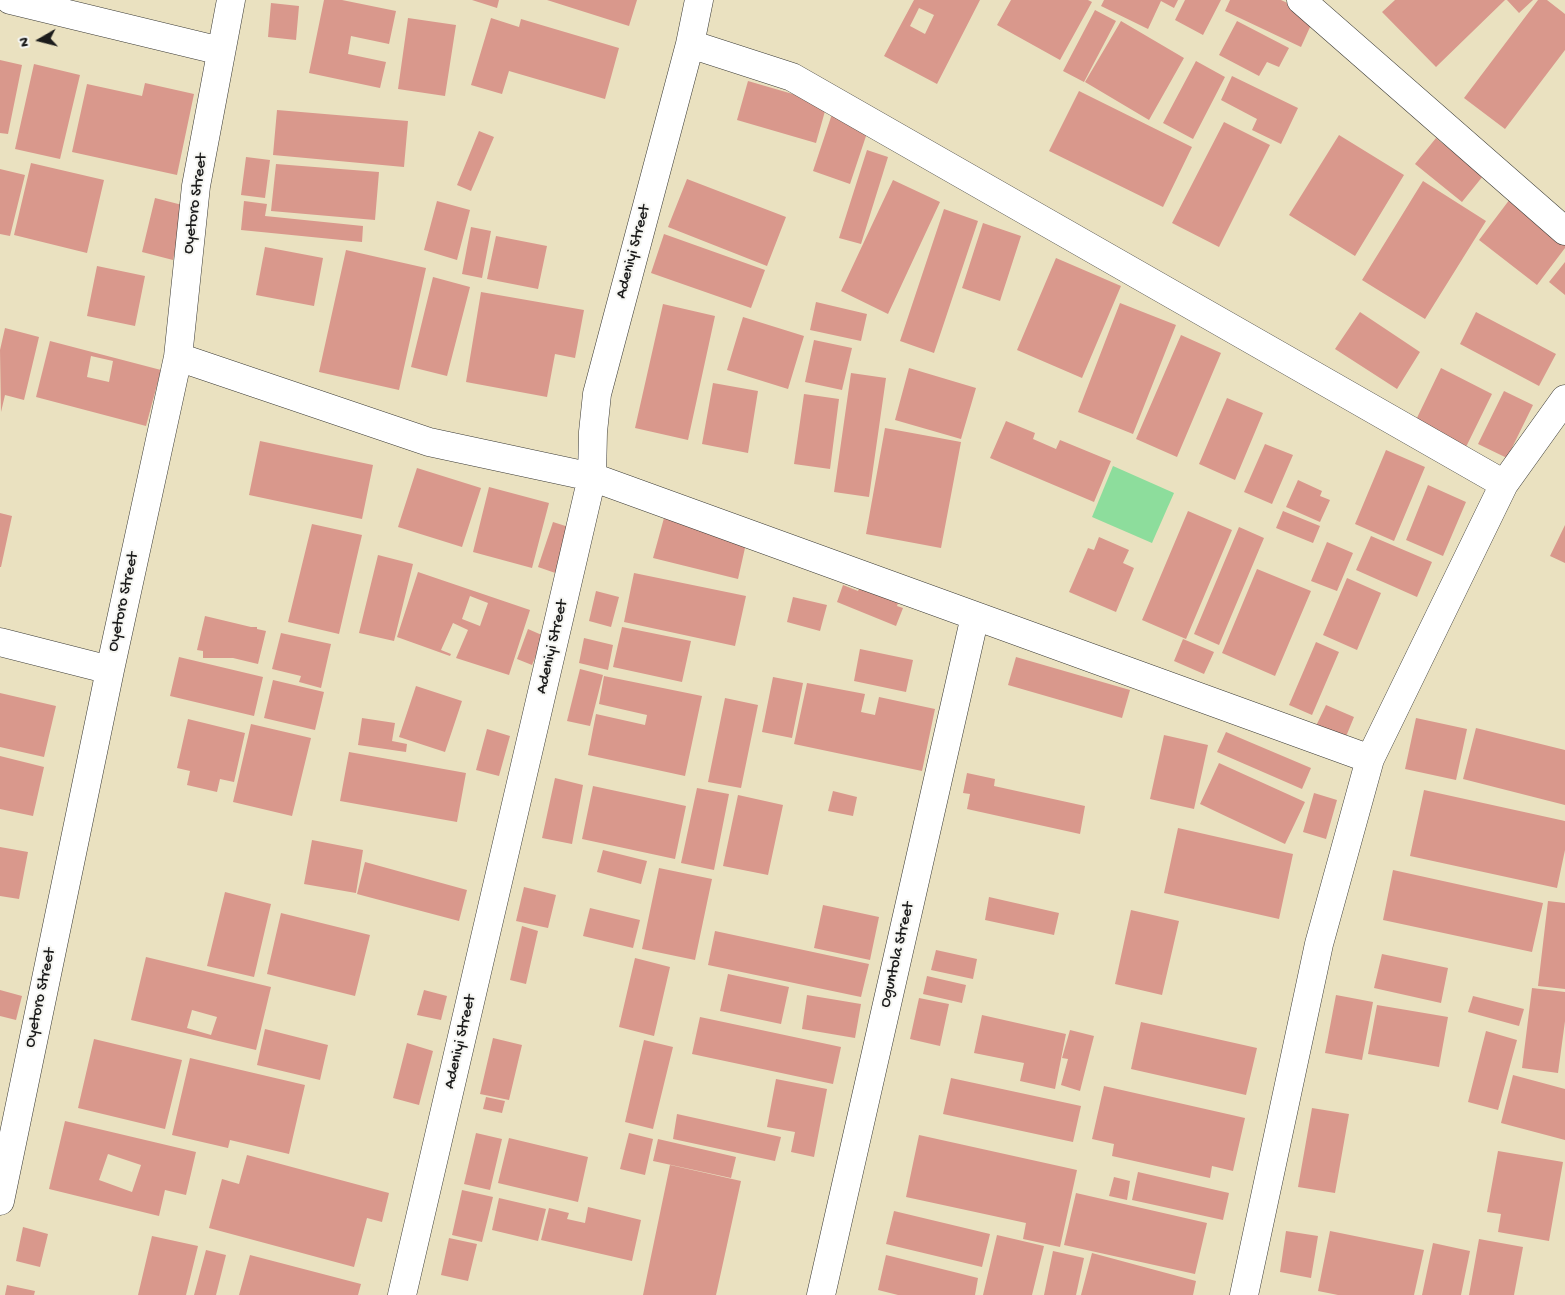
<!DOCTYPE html>
<style>
body{margin:0}
#map{position:relative;width:1565px;height:1295px;overflow:hidden;background:#eae1c0;font-family:"Gochi Hand",sans-serif}
canvas{display:block}
.north{position:absolute;left:15px;top:15px;width:50px;height:50px;-webkit-text-stroke:4px #f6f6f2;paint-order:stroke;rotate:262deg;font-size:14px;font-weight:700;line-height:20px;text-align:center;color:#1c1c1c}
.north::after{content:'';display:block;margin:auto;width:18px;height:22px;background:#1c1c1c;clip-path:polygon(50% 0,100% 100%,50% 72%,0 100%)}
</style>
<div id="map">
<canvas width="1565" height="1295"></canvas>
<div class="north">N</div>
</div>
<script>
const context = document.querySelector('canvas').getContext('2d');
context.lineJoin = 'round';
function fillPath(path, color) { context.fillStyle = color; context.fill(path, 'evenodd'); }
const poly = rows => new Path2D(rows.map(r => 'M' + r).join(''));
function trace(path, color, width, dash) { context.strokeStyle = color; context.lineWidth = width; context.lineCap = dash ? 'butt' : 'round'; context.setLineDash(dash || []); context.stroke(path); }
function drawText(font, color, halo, rows, align = 'center') {
  context.font = font + ' "Gochi Hand",sans-serif'; context.lineWidth = 4; context.setLineDash([]); context.textBaseline = 'middle'; context.strokeStyle = halo; context.fillStyle = color; for (const [text, x, y, turn = 0] of rows) {
    context.save(); context.translate(x, y); context.rotate((+turn || 0) * Math.PI / 180); context.textAlign = isNaN(turn) ? turn : align; if (halo) context.strokeText(text, 0, 0); context.fillText(text, 0, 0); context.restore();
  }
}
const green = poly([
 [1113,466,1174,493,1152,543,1092,517]
]);
const building = poly([
 [324,0,342,0,396,11,389,44,351,36,348,54,386,62,380,88,309,73],
 [472,0,499,0,497,8],
 [547,0,637,0,629,26],
 [914,0,980,0,937,84,884,56],
 [919,8,934,15,925,34,910,26],
 [1011,0,1088,0,1092,2,1060,60,997,25],
 [1104,0,1178,0,1174,8,1161,1,1148,29,1101,6],
 [1185,0,1221,0,1203,35,1175,20],
 [1230,0,1281,0,1315,16,1301,47,1225,11],
 [1395,0,1505,0,1436,67,1382,12],
 [1507,0,1533,0,1519,13],
 [1538,0,1547,0,1565,14,1565,50,1505,129,1464,98],
 [271,3,299,6,296,40,268,37],
 [1095,10,1116,21,1084,82,1063,71],
 [408,18,456,25,445,96,398,89],
 [491,18,519,27,521,19,619,48,605,99,509,71,502,94,471,85],
 [1121,21,1184,58,1149,120,1085,82],
 [1237,21,1289,48,1279,67,1267,62,1259,76,1219,55],
 [0,60,22,65,8,134,0,133],
 [1196,61,1225,77,1193,139,1163,123],
 [34,64,80,75,60,159,15,149],
 [1232,76,1298,108,1281,144,1252,130,1257,119,1221,100],
 [748,81,827,104,816,143,737,120],
 [145,83,194,94,177,175,72,152,87,84,142,96],
 [1079,91,1192,147,1163,207,1049,151],
 [277,110,408,121,404,167,273,155],
 [832,114,869,127,850,184,813,171],
 [1224,122,1270,145,1219,247,1172,223],
 [479,131,494,137,471,191,457,185],
 [1339,135,1404,175,1355,256,1289,215],
 [1436,138,1483,176,1462,202,1415,164],
 [867,150,888,157,861,244,839,238],
 [246,157,270,160,265,198,241,195],
 [31,163,104,180,87,253,14,235],
 [276,164,379,172,375,220,271,211],
 [0,169,25,175,10,236,0,234],
 [687,179,786,217,767,266,668,227],
 [893,180,940,202,888,314,841,291],
 [1423,181,1486,221,1425,319,1362,280],
 [155,198,186,206,173,260,142,252],
 [1510,199,1565,241,1565,248,1537,285,1479,240],
 [244,201,267,204,265,216,363,226,362,242,241,230],
 [437,201,470,210,457,260,424,250],
 [944,209,978,221,934,353,900,341],
 [983,223,1021,236,1000,301,962,288],
 [471,227,491,231,482,278,462,274],
 [664,234,765,270,751,308,651,273],
 [496,236,547,246,538,289,487,279],
 [265,247,323,258,314,306,256,295],
 [346,250,426,268,399,390,319,372],
 [1056,258,1121,286,1082,378,1017,350],
 [1565,262,1565,295,1549,282],
 [97,266,145,276,135,326,87,316],
 [433,277,470,287,447,376,411,367],
 [481,292,584,310,575,358,555,354,547,397,466,382],
 [816,302,867,314,861,341,810,330],
 [1120,303,1176,325,1133,434,1078,412],
 [663,304,715,316,688,440,635,428],
 [1360,312,1420,352,1397,389,1335,349],
 [1476,312,1556,354,1539,386,1460,344],
 [743,317,804,336,788,389,727,370],
 [5,328,39,337,24,400,5,395,1,412,0,350],
 [1181,335,1221,353,1177,457,1136,439],
 [814,340,852,348,842,390,805,382],
 [50,341,161,370,146,426,36,397],
 [91,356,113,361,109,382,87,377],
 [909,368,976,388,961,439,895,420],
 [1441,368,1492,394,1466,447,1415,422],
 [851,373,886,378,869,497,834,492],
 [713,383,758,391,748,453,702,444],
 [1504,391,1533,405,1507,458,1478,444],
 [804,394,839,399,830,469,794,464],
 [1227,398,1263,413,1235,480,1199,464],
 [1006,421,1035,433,1033,439,1056,449,1060,440,1111,461,1094,502,990,458],
 [885,428,961,442,941,548,866,534],
 [260,441,373,465,362,519,249,495],
 [1265,444,1293,455,1272,504,1244,492],
 [1386,450,1425,467,1394,541,1355,524],
 [417,468,481,488,462,547,398,527],
 [1298,480,1322,491,1320,496,1330,500,1320,522,1286,507],
 [1428,485,1466,502,1443,556,1406,540],
 [489,487,549,503,532,568,473,552],
 [1188,511,1232,530,1186,639,1142,620],
 [1283,511,1320,526,1313,543,1276,528],
 [0,513,12,516,1,567,0,567],
 [664,518,747,539,738,579,653,558],
 [553,522,578,530,564,576,538,567],
 [312,524,362,535,339,634,288,622],
 [1565,525,1565,563,1550,556],
 [1239,527,1264,538,1219,645,1194,634],
 [1371,536,1432,562,1417,597,1356,570],
 [1099,537,1129,550,1123,563,1134,568,1116,612,1069,592,1088,548,1094,550],
 [1327,542,1353,553,1337,591,1311,581],
 [378,555,413,564,394,641,359,633],
 [1257,569,1311,591,1275,676,1222,653],
 [418,572,530,610,509,675,456,658,468,630,453,623,441,650,451,654,450,656,397,637],
 [470,596,488,603,480,626,462,619],
 [634,573,746,596,735,646,624,622],
 [1347,578,1381,593,1357,650,1323,635],
 [861,584,899,600,897,606,903,608,896,626,837,602,843,585,858,591],
 [596,591,619,597,611,627,589,621],
 [793,597,827,605,820,631,787,622],
 [205,616,251,627,257,627,257,629,266,631,258,664,233,658,203,658,203,651,197,650],
 [622,627,691,641,682,682,613,667],
 [528,629,544,636,532,665,517,659],
 [281,633,331,644,321,688,299,682,301,676,272,669],
 [584,638,613,645,608,670,579,663],
 [1183,639,1214,652,1204,674,1174,661],
 [1316,642,1339,652,1312,715,1289,705],
 [860,649,913,660,906,692,854,681],
 [179,657,263,677,254,716,170,696],
 [1016,657,1130,690,1122,718,1008,685],
 [580,669,603,675,590,726,567,721],
 [604,676,702,696,685,776,588,755,596,714,645,725,647,715,599,704],
 [773,677,803,683,792,738,762,732],
 [273,680,324,692,315,730,264,718],
 [807,683,865,694,861,712,875,715,879,697,935,709,922,771,794,744],
 [416,686,462,701,445,752,399,737],
 [0,693,56,706,44,757,0,747],
 [725,698,758,705,741,788,708,782],
 [1326,705,1354,717,1345,739,1316,726],
 [362,718,395,723,392,741,407,744,406,752,358,745],
 [1416,718,1467,729,1456,780,1405,769],
 [188,719,245,733,234,782,220,779,217,792,187,785,190,771,177,768],
 [251,724,311,738,292,816,233,802],
 [1476,728,1565,750,1565,805,1463,779],
 [487,729,510,736,499,776,476,770],
 [1226,732,1311,768,1302,789,1217,752],
 [1164,735,1208,745,1194,809,1150,799],
 [349,752,466,773,457,822,340,801],
 [0,756,44,767,33,816,0,809],
 [1219,763,1305,802,1285,844,1200,804],
 [967,773,995,779,994,786,1085,806,1080,834,967,809,970,794,963,793],
 [555,778,583,785,572,844,542,838],
 [593,786,686,806,675,859,582,839],
 [697,788,729,794,714,870,681,863],
 [1424,790,1565,821,1565,850,1557,888,1410,856],
 [833,791,857,797,853,816,828,811],
 [1314,793,1337,800,1326,839,1303,832],
 [738,795,783,805,768,875,723,866],
 [1178,828,1293,854,1279,919,1164,893],
 [312,840,363,850,356,893,304,884],
 [0,847,28,852,19,899,0,896],
 [603,850,647,861,641,884,597,872],
 [365,862,467,890,459,921,357,894],
 [659,868,712,879,695,960,642,949],
 [1393,870,1543,903,1532,952,1383,920],
 [524,887,556,895,548,928,516,921],
 [225,892,271,904,254,977,207,966],
 [989,897,1059,913,1054,935,985,920],
 [1548,901,1565,903,1565,989,1538,986],
 [823,905,879,917,870,960,814,948],
 [590,908,640,920,633,948,583,936],
 [1131,910,1179,921,1162,995,1115,984],
 [281,913,370,935,355,996,267,974],
 [522,926,538,931,526,984,510,980],
 [715,931,869,964,861,997,708,965],
 [936,950,977,959,973,979,931,970],
 [1382,954,1448,968,1441,1003,1374,988],
 [146,957,271,987,256,1050,131,1020],
 [192,1010,217,1017,211,1035,187,1028],
 [635,958,670,967,654,1036,619,1027],
 [728,974,789,987,781,1024,720,1011],
 [927,976,966,985,962,1003,923,994],
 [1532,988,1565,992,1565,1021,1558,1073,1522,1068],
 [0,990,22,996,16,1020,0,1016],
 [424,990,447,996,441,1020,417,1015],
 [807,995,861,1004,855,1038,802,1029],
 [1336,995,1373,1002,1362,1060,1325,1053],
 [1473,996,1524,1009,1519,1026,1468,1012],
 [919,998,949,1004,940,1046,910,1039],
 [1377,1005,1448,1017,1439,1067,1368,1054],
 [982,1015,1066,1034,1055,1089,1020,1081,1024,1063,974,1053],
 [700,1017,841,1047,833,1084,692,1054],
 [1141,1022,1257,1048,1246,1095,1131,1069],
 [265,1029,328,1045,320,1080,257,1065],
 [1070,1030,1094,1036,1080,1091,1061,1085,1068,1059,1062,1058],
 [1486,1031,1517,1040,1498,1110,1468,1102],
 [493,1038,522,1045,509,1100,480,1094],
 [94,1039,182,1060,165,1129,78,1108],
 [644,1040,673,1047,653,1129,625,1122],
 [407,1043,433,1051,419,1105,393,1098],
 [190,1058,305,1085,289,1154,230,1140,228,1148,172,1135],
 [1513,1075,1565,1089,1565,1140,1501,1123],
 [951,1078,1081,1106,1073,1142,943,1114],
 [776,1079,827,1089,814,1157,791,1152,795,1132,767,1127],
 [1104,1086,1245,1118,1233,1171,1212,1166,1210,1178,1112,1156,1114,1144,1092,1139],
 [486,1097,505,1101,502,1113,483,1109],
 [1312,1108,1349,1114,1335,1193,1298,1187],
 [677,1114,781,1137,775,1161,673,1139],
 [65,1121,196,1152,186,1195,165,1190,159,1216,49,1189],
 [108,1154,141,1165,132,1192,99,1180],
 [476,1133,502,1139,490,1190,464,1184],
 [629,1133,653,1139,645,1175,620,1169],
 [919,1135,1077,1170,1060,1247,1023,1239,1026,1223,906,1197],
 [509,1138,588,1157,578,1202,498,1183],
 [658,1139,736,1157,731,1178,653,1161],
 [1498,1151,1563,1162,1549,1241,1498,1232,1501,1214,1487,1212],
 [247,1155,389,1193,382,1222,367,1218,354,1267,209,1228,222,1179,239,1184],
 [670,1165,741,1181,716,1295,643,1295],
 [1138,1172,1229,1193,1223,1220,1132,1200],
 [1114,1177,1130,1181,1127,1200,1109,1196],
 [462,1190,493,1197,482,1242,452,1235],
 [1076,1193,1207,1223,1195,1274,1064,1245],
 [499,1198,546,1209,538,1241,492,1230],
 [588,1207,641,1220,632,1261,541,1240,549,1208,569,1213,567,1219,585,1223],
 [894,1211,990,1234,982,1267,886,1244],
 [23,1227,48,1234,40,1267,16,1261],
 [1286,1231,1318,1236,1311,1278,1280,1272],
 [1330,1231,1424,1250,1414,1295,1338,1295,1318,1291],
 [997,1235,1044,1246,1032,1295,983,1295],
 [152,1236,198,1246,186,1295,138,1295],
 [449,1238,477,1244,468,1281,441,1275],
 [1479,1239,1523,1247,1514,1295,1469,1295],
 [1433,1243,1470,1251,1461,1295,1422,1295],
 [206,1250,226,1255,216,1295,194,1295],
 [1053,1251,1084,1258,1076,1295,1044,1295],
 [1092,1253,1196,1281,1193,1295,1081,1295],
 [250,1255,361,1284,358,1295,239,1295],
 [886,1255,978,1278,975,1295,898,1295,878,1290],
 [7,1285,35,1291,34,1295,5,1295]
]);
const minor = poly([
 [10,0,221,51],
 [1301,0,1565,231],
 [690,44,792,77,1504,484],
 [178,357,429,442,592,477,1370,759],
 [0,642,110,670],
 [0,1201,110,670,178,357,196,186,231,0],
 [402,1295,592,477,593,432,597,394,690,44,699,0],
 [821,1295,975,616],
 [1244,1295,1319,944,1370,759,1504,484,1565,399]
]);
const streetNames = [
 ["Oyetoro Street",196,204,-82],
 ["Adeniyi Street",634,252,-75],
 ["Oyetoro Street",124,602,-78],
 ["Adeniyi Street",553,647,-77],
 ["Oguntola Street",898,955,-77],
 ["Oyetoro Street",41,998,-78],
 ["Adeniyi Street",461,1042,-77]
];
fillPath(green, '#8ddd9c');
fillPath(building, '#d9988c');
trace(minor, '#3b3a35', 29);
trace(minor, '#fff', 28);
drawText('16px', '#1c1c1c', '#f6f6f2', streetNames);
</script>
